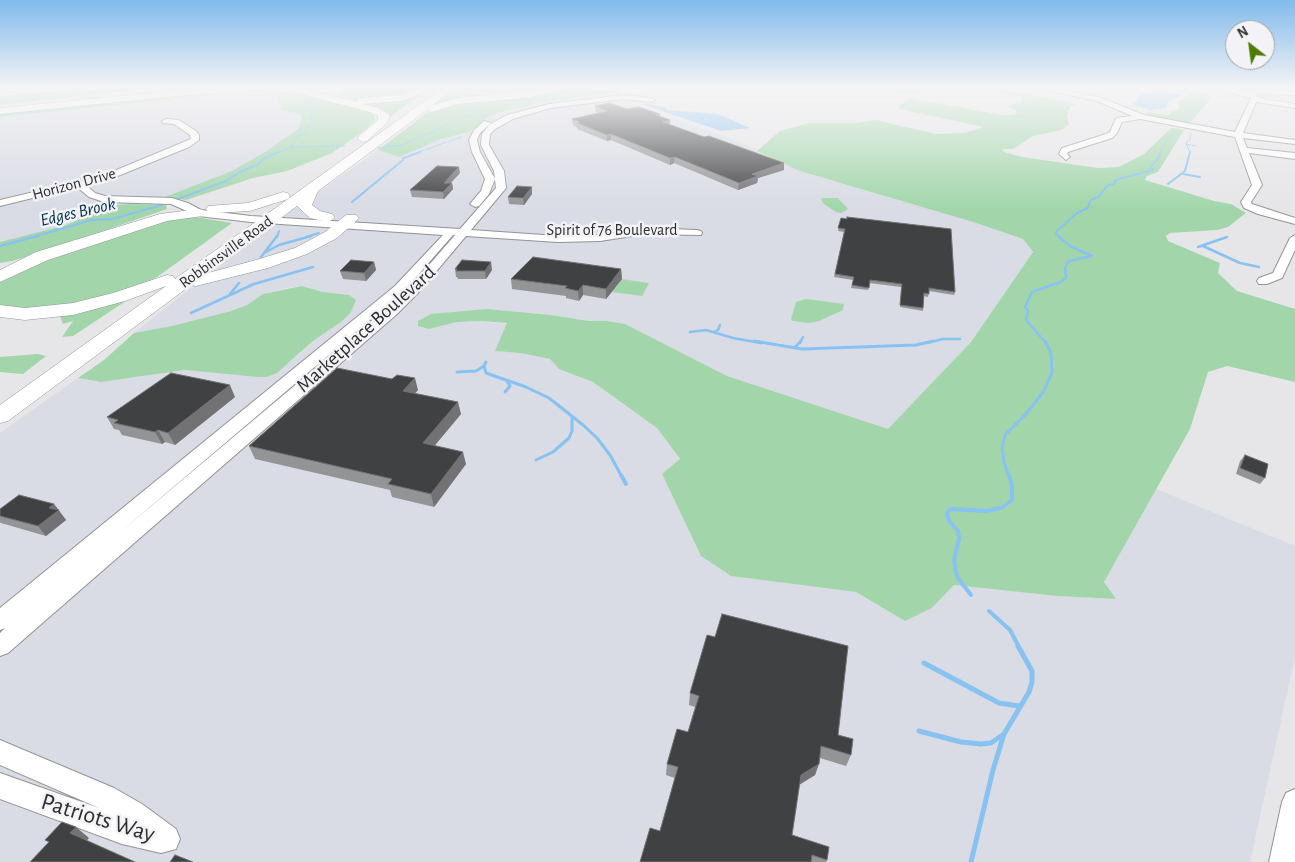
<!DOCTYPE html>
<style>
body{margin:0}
#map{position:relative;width:1295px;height:862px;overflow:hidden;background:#e6e6e9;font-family:"Alegreya Sans",sans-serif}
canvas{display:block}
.north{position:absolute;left:1225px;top:20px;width:50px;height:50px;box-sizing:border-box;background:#f3f3f7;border:1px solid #a4a4a7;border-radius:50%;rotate:330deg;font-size:14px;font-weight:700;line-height:20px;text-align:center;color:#2d2d2e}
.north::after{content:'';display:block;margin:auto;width:18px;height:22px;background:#4f7d04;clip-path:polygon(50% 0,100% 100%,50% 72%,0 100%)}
</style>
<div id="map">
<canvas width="1295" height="862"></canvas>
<div class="north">N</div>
</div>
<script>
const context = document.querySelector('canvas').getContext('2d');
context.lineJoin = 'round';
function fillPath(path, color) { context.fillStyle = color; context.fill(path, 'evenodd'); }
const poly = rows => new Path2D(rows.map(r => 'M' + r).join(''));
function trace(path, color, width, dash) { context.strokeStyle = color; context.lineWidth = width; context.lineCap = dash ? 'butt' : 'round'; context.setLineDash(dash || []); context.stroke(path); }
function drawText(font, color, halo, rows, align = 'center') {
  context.font = font + ' "Alegreya Sans",sans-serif'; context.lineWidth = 5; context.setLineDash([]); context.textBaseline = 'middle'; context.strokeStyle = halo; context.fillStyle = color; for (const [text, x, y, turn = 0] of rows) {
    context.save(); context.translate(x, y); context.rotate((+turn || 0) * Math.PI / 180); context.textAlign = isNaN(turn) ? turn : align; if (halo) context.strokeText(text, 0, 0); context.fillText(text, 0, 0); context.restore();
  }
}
const built = poly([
 [245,92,272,93,277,95,302,115,299,128,268,150,232,171,177,194,145,204,112,206,66,225,0,242,0,117],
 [629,92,648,95,648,98,631,104,738,141,800,171,973,222,1023,239,1033,252,971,342,888,430,727,376,625,324,607,321,589,321,551,315,487,309,429,329,457,322,481,321,508,324,496,351,520,353,550,359,559,369,593,382,657,428,680,460,662,474,701,556,731,576,856,592,905,621,932,608,954,585,1057,596,1115,599,1104,582,1156,489,1295,546,1295,656,1250,862,0,862,0,433,78,378,101,382,185,370,267,377,300,354,313,341,341,322,349,295,323,292,302,286,287,288,263,294,247,305,231,311,172,326,134,333,271,225,378,150,399,157,441,139,469,132,490,116,508,110,559,99]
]);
const green = poly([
 [107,87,165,87,0,105,0,99,12,95],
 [347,87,429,87,413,93,373,101,350,99,340,93],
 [471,87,550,87,491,93,472,90],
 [571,87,623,87,618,93,559,99,508,110,490,116,469,132,441,139,399,157,378,150,427,113,454,104,559,91],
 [836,87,965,87,908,94],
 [970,87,985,87,1070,102,1075,105,1070,107,1067,116,1069,124,1062,130,1033,136,1013,149,1002,149,1004,152,1022,157,1098,168,1119,167,1144,154,1171,128,1184,130,1158,172,1147,176,1145,180,1214,201,1231,204,1246,213,1228,227,1217,230,1170,233,1166,236,1168,241,1220,263,1218,273,1237,291,1295,309,1295,382,1227,366,1208,372,1190,429,1104,582,1116,599,1057,596,954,585,932,608,905,621,856,592,731,576,701,556,662,474,680,459,657,428,593,382,559,369,550,359,520,353,495,351,507,323,481,321,457,322,429,329,418,326,418,321,431,314,487,309,551,315,589,321,607,321,625,324,727,376,888,429,971,342,1033,252,1023,239,973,222,800,171,757,151,780,131,809,123,855,123,876,120,936,134,965,133,984,127,899,109,898,107,909,98,1002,115,1013,115,1018,112,1008,106,1021,102,1024,99,1020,97],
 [1156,87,1187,90,1212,97,1192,121,1187,123,1158,119,1148,115,1147,112,1167,115,1179,109,1178,102,1190,94],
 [456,88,470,94,489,96,430,107],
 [247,89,290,91,369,111,374,115,375,120,365,130,332,153,287,171,253,178,186,200,165,197,232,171,268,150,299,128,302,115,282,110,277,95,272,93,245,92,0,117,0,113,40,109],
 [422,93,390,117,384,110,351,103,404,98],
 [822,198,838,198,848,209,841,213,836,212,824,204,821,200],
 [128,204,166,205,167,209,100,232,83,240,12,261,0,263,0,242,66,225,112,206],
 [189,216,232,223,157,277,132,290,46,310,0,306,0,281,19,268,169,218],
 [622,279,649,283,642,296,612,292],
 [302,286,323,292,349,295,356,300,351,312,341,322,313,341,277,373,267,377,258,377,185,370,101,382,78,378,104,360,134,333,172,326,231,311,247,305,263,294],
 [135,295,73,336,62,337,73,321,63,324,60,316,42,316],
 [806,299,814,300,844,304,843,310,819,321,809,323,793,321,791,319,796,302],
 [38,354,46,356,23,374,0,372,0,357]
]);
const water = poly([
 [1154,90,1175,92,1179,94,1180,96,1168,102,1166,108,1151,110,1132,105,1137,101,1139,96],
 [644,103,666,107,668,110,718,114,750,128,721,131,641,104]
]);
const streamFar5 = poly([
 [1163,87,1192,92,1203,97,1183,124],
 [1186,144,1196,146],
 [292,147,296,137,305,133,311,121,310,98],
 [378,148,402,145,480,110,594,87],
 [276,153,292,147,345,146],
 [416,153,461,137],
 [1160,153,1165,143,1179,127],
 [1190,153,1186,143,1190,140,1191,133]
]);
const streamFar4 = poly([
 [404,158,420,152],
 [1183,174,1200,177],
 [1168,184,1185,171,1190,152],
 [178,199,226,181,240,172,259,164,264,158,279,152],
 [352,202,403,160,403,158],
 [33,237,92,220,112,219,162,205],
 [277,237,279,231],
 [306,237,319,233],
 [1059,237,1056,234,1057,231,1077,213,1088,208,1091,200,1098,197,1108,185,1114,184,1115,181,1122,178,1153,170,1151,168,1152,165,1159,158,1160,152]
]);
const streamFar3 = poly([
 [0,246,37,236],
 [1203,246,1240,263,1259,267],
 [1198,247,1227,237],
 [264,253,279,245,311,236],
 [261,257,277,236],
 [230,294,239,283],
 [191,313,254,284,313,267],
 [690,332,706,330,733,338,761,343],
 [714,332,718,330,720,325],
 [800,343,803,337],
 [927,343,943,339,960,339],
 [1046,343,1026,320,1028,311,1025,307,1032,292,1061,282,1066,278,1065,268,1069,261,1092,256,1070,246,1058,236]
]);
const streamFar2 = poly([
 [754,341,802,349,916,345,933,341],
 [795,347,801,341],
 [486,362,484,366,486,373,526,387,549,398,583,425,597,438,610,455,622,477],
 [457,372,476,371,484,366],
 [505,392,510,386,507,381],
 [536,460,553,452,569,438,572,431,572,417],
 [1009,477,1004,462,1002,447,1005,435,1026,414,1044,391,1052,373,1051,353,1045,341]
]);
const streamFar1 = poly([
 [621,475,626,484],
 [971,595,957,577,954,560,959,539,958,531,949,521,947,513,951,509,985,511,1001,508,1012,500,1012,485,1009,475],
 [989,611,1010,630,1019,647]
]);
const stream = poly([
 [924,663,999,703,1019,706],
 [919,731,961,742,981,744,991,743,1004,734],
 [971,862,993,770,1004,734,1029,692,1032,682,1032,671,1018,646]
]);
const minor = poly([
 [1031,87,1045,87,1099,97,1144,115,1235,132,1251,98,1207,87,1223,87,1246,91,1267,89,1295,91,1295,95,1255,94,1258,98,1295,104,1295,108,1256,102,1243,133,1295,140,1295,144,1243,138,1247,148,1295,153,1295,159,1249,153,1262,185,1251,202,1252,204,1295,218,1295,224,1258,214,1244,208,1241,202,1252,185,1235,137,1140,119,1122,122,1117,133,1112,138,1068,152,1067,154,1070,157,1066,160,1059,154,1062,148,1106,134,1110,132,1116,118,1132,116,1097,101,1031,87],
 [624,95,651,98,655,100,651,102,624,99,550,108,513,119,495,129,490,134,489,145,504,171,506,188,471,230,558,236,600,235,645,228,697,230,701,231,702,233,701,235,645,234,600,241,558,242,466,236,418,293,397,314,8,653,0,656,0,633,5,628,0,630,0,608,395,286,443,235,251,222,198,216,171,204,104,202,89,197,77,187,0,206,0,200,102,176,191,139,190,135,174,124,163,123,162,121,166,119,179,120,196,131,199,135,199,140,189,147,108,180,86,185,95,193,105,196,172,198,188,203,201,210,251,216,460,229,496,188,494,171,481,145,482,134,489,125,507,115,549,104,624,95],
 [453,235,455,235,410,287,387,308,118,534,403,292,453,235],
 [484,121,491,123,480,133,477,140,480,152,495,179,489,194,479,206,475,207,470,204,481,191,485,179,472,152,469,140,474,130,484,121],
 [1295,235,1295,250,1282,278,1267,284,1259,284,1257,281,1259,278,1273,273,1290,238,1295,235],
 [0,740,114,788,142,804,176,829,180,839,176,849,161,853,122,844,0,799,0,773,99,808,0,765,0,740],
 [1295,789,1295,862,1269,862,1282,802,1286,793,1295,789]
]);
const highway = poly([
 [213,87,297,87,357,102,357,99,361,98,400,95,425,87,440,87,401,101,363,104,378,108,390,115,387,123,367,141,363,142,357,138,378,120,378,116,370,112,297,93,256,90,176,96,0,114,0,108,213,87],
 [444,87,456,87,433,105,457,98,526,92,550,87,570,87,568,89,526,98,458,104,432,112,427,110,318,191,312,205,320,211,332,214,335,217,332,220,327,222,310,218,297,206,208,273,256,260,295,248,325,232,346,215,356,215,359,218,356,221,337,238,307,254,268,268,196,286,191,285,8,421,0,423,0,405,166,286,125,301,73,315,25,320,0,317,0,305,25,308,73,303,113,293,167,275,173,276,175,279,288,199,250,211,213,213,208,212,206,209,208,206,248,203,283,192,288,193,290,196,288,199,444,87],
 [198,209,203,210,205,213,203,216,167,221,48,260,0,282,0,270,36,252,160,214,198,209]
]);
const wall = poly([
 [595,106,627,109,660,114,660,117,670,120,670,125,704,137,784,163,784,170,758,178,757,183,738,190,674,163,670,165,611,140,607,141,577,129,577,127,573,125,572,119,598,113,596,112],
 [460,173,450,183,452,183,453,189,444,199,412,197,410,190],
 [532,187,532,194,524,205,509,204,508,197],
 [841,218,955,292,954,295,929,291,928,297,924,296,923,311,900,307,901,287,869,283,868,290,851,288,853,280,834,277,844,232,838,231],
 [374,262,376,270,366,281,343,279,340,271],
 [455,269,492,270,486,279,458,279,457,277,456,277],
 [621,269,622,279,606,299,583,295,579,301,566,298,566,296,512,289,511,279],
 [418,390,415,393,461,414,434,446,466,464,434,507,392,497,390,490,255,459,249,446],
 [235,397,175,445,165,442,162,444,122,435,119,430,114,429,107,417],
 [1245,455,1265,478,1260,484,1236,474,1240,461],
 [54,504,66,520,46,536,1,523,0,522,0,509],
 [690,693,838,735,851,755,846,766,820,758,815,775,799,785,792,835,827,860,826,862,640,862,660,831,675,778,666,775,667,764,688,732,695,707,689,705]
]);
const shadedWall = poly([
 [670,120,670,126,663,122],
 [611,134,611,140,607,141,607,135],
 [675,157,674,163,670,165,670,158],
 [784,163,784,170,758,178,757,183,738,190,739,183,752,174],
 [459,167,460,173,445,189,444,183],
 [452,183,453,189,444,199,443,192],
 [532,187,532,194,524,205,523,198],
 [374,262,376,270,366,281,364,273],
 [491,262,492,270,486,279,485,271],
 [621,269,622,279,606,299,606,289],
 [583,285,583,295,579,301,578,291],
 [415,378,418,390,406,403,403,391],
 [230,385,235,397,175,445,168,433],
 [458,402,461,414,426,456,423,443],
 [158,430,165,442,162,444,155,432],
 [463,452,466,464,434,507,431,494],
 [54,504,66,520,46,536,38,526,49,508],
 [819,764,815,775,797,786,801,775],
 [76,827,89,838,84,844,70,833]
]);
const building = poly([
 [610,103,627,109,639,107,660,114,656,115,670,120,663,122,704,137,709,136,784,163,752,174,758,176,739,183,675,157,670,158,611,134,607,135,577,123,580,122,572,119,607,111,595,106,610,103],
 [437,166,459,167,444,183,452,183,443,192,410,190,437,166],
 [517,186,532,187,523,198,508,197,517,186],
 [847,217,951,229,955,292,929,288,929,294,924,293,923,308,900,305,902,284,870,280,869,288,852,285,854,277,835,274,845,229,838,228,841,218,847,219,847,217],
 [533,257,621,269,606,289,583,285,578,291,565,288,567,286,511,279,533,257],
 [351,260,374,262,364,273,340,271,351,260],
 [462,260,491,262,485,271,456,271,457,269,455,269,462,260],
 [337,368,392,379,397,375,415,378,403,391,458,402,423,443,463,452,431,494,388,484,392,479,249,446,337,368],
 [171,373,230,385,168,433,158,430,155,432,114,423,118,420,107,417,171,373],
 [1245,455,1268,464,1265,478,1240,468,1245,455],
 [19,495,54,504,49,508,59,510,38,526,0,516,0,509,19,495],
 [722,614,848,646,838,735,853,739,851,755,821,746,819,764,801,775,792,835,829,847,827,860,812,855,811,862,640,862,650,828,660,831,678,767,667,764,677,729,688,732,699,696,690,693,707,635,715,637,722,614],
 [62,822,76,827,70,833,135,862,30,862,49,842,45,840,62,822],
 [175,855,193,862,170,862,175,855]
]);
const farStreetnames = [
 ["Horizon Drive",74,184,-15],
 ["Spirit of 76 Boulevard",612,230],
 ["Robbinsville Road",226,252,-36]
];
const farWaternames = [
 ["Edges Brook",78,212,-13]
];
const streetNames = [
 ["Marketplace Boulevard",366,329,-42]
];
const nearStreetnames = [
 ["Patriots Way",98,818,17]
];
fillPath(built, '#d9dbe5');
fillPath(green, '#a2d6aa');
fillPath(water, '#87c2f1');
trace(streamFar5, '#87c2f1', 1);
trace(streamFar4, '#87c2f1', 2);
trace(streamFar3, '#87c2f1', 2.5);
trace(streamFar2, '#87c2f1', 3);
trace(streamFar1, '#87c2f1', 4);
trace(stream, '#87c2f1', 5);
trace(minor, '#929396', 2);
trace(highway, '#929396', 1);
fillPath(minor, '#fff');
fillPath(highway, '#fff');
fillPath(wall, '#939496');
fillPath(shadedWall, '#727275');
fillPath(building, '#404143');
trace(building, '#727275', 1);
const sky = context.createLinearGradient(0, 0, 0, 208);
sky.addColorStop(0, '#81baec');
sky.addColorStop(0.42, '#f4f4f5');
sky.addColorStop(1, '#f4f4f500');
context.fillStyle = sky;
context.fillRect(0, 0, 1295, 208);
drawText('16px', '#2d2d2e', '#f3f3f7', farStreetnames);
drawText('italic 18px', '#00304e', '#f3f3f7', farWaternames);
drawText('20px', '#2d2d2e', '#f3f3f7', streetNames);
drawText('24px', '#2d2d2e', '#f3f3f7', nearStreetnames);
</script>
